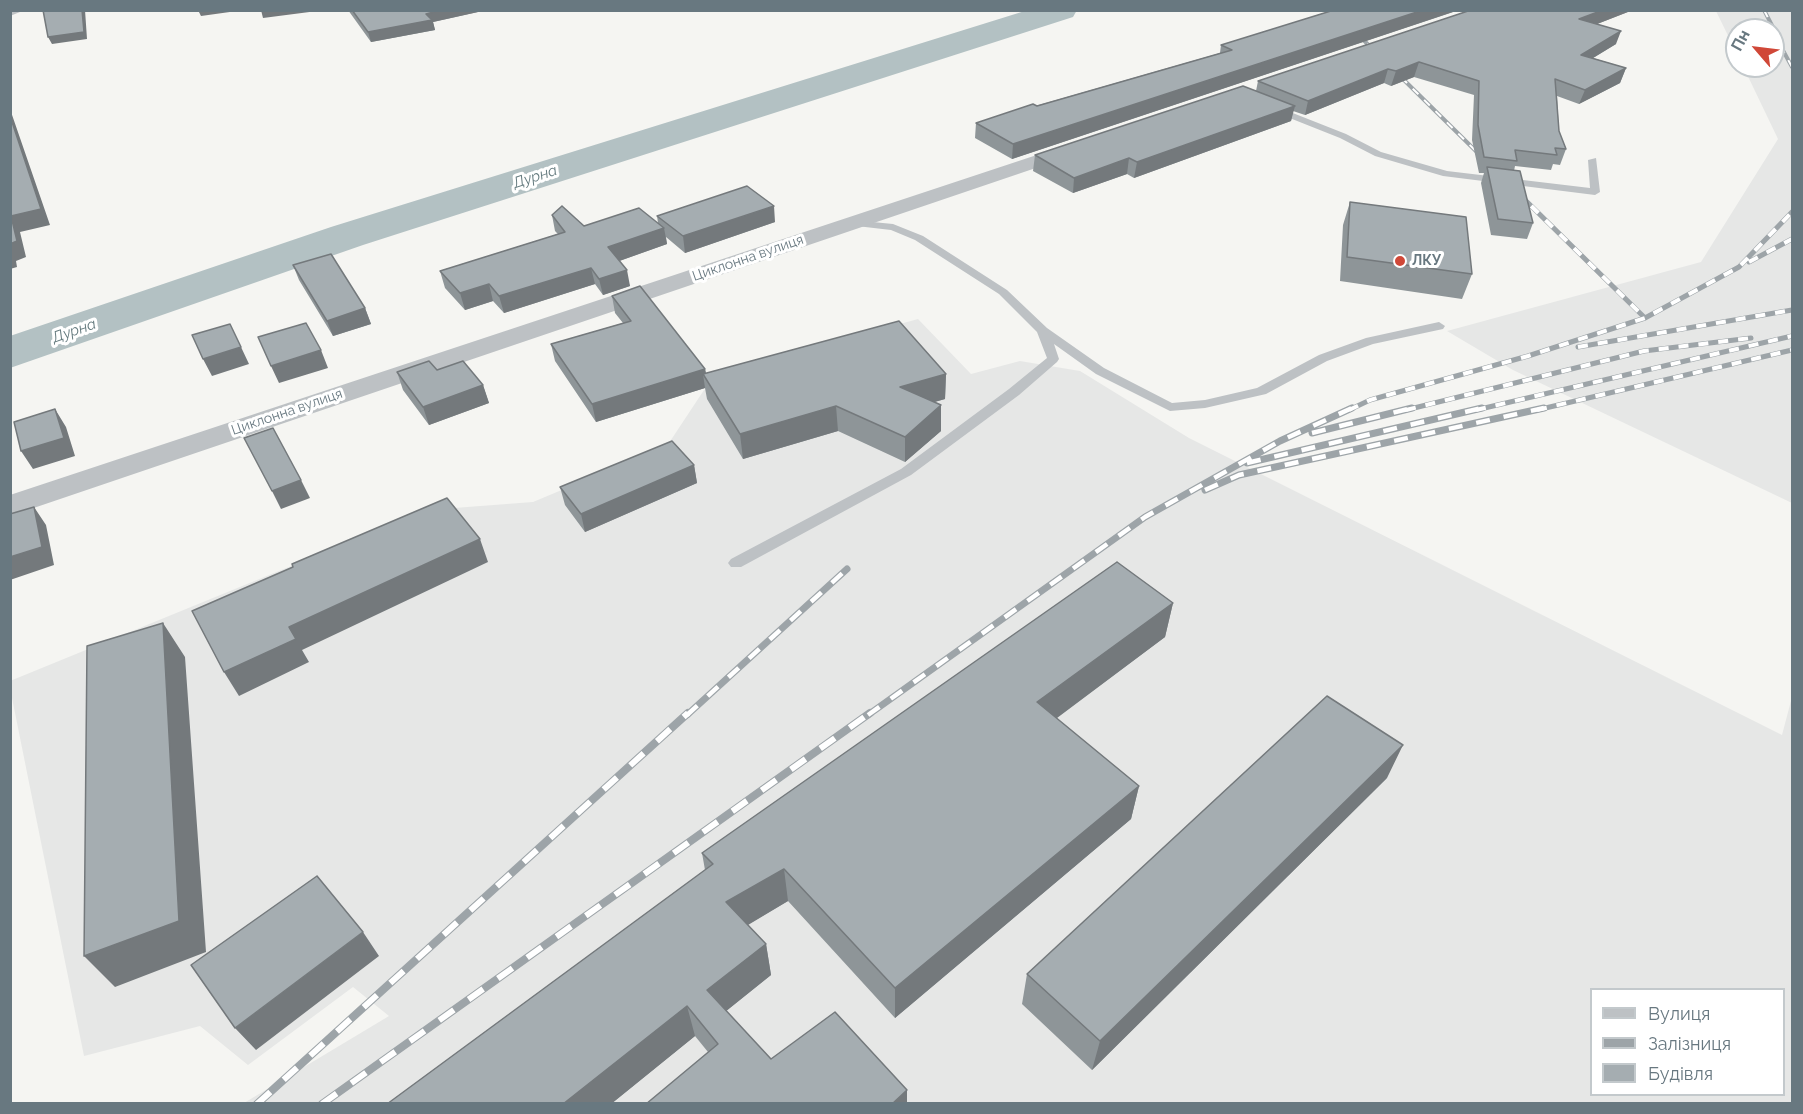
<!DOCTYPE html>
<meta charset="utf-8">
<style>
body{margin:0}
#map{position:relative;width:1803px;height:1114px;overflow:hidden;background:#f5f5f2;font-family:Raleway,sans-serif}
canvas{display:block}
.frame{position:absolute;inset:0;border:12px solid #687880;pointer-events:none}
.legend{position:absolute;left:1590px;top:988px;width:195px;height:108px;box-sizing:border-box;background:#fff;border:2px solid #c3c9cc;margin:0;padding:8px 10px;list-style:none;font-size:18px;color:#687880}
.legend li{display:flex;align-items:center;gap:12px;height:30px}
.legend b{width:30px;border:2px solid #c3c9cc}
.north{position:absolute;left:1725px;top:18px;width:60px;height:60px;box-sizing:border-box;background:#fff;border:2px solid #c3c9cc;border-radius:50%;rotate:298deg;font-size:16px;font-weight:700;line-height:24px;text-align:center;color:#687880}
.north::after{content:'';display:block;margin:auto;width:21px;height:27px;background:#d04838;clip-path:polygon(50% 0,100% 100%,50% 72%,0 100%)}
</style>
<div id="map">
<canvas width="1803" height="1114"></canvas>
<div class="frame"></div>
<ul class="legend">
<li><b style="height:8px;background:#bdc1c4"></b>Вулиця</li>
<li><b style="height:8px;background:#9da4a8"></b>Залізниця</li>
<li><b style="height:16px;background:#a5adb1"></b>Будівля</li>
</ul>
<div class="north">Пн</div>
</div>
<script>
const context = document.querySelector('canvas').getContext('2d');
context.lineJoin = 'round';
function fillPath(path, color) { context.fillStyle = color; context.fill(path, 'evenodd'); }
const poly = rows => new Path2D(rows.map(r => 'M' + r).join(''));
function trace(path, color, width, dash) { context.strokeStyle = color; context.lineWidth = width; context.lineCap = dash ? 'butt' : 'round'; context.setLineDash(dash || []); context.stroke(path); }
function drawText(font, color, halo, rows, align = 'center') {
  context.font = font + ' Raleway,sans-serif'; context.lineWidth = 6; context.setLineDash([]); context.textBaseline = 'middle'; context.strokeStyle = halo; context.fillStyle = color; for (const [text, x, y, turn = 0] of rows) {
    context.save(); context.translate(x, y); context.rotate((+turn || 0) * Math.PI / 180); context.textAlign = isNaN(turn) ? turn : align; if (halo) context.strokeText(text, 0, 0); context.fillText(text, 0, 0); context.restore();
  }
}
const built = poly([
 [1716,11,1792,11,1792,503,1513,370,1447,331,1701,262,1778,139,1743,66,1773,66,1773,30,1737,30,1737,54],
 [918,319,971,374,1020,361,1080,371,1189,438,1782,735,1792,697,1792,1103,244,1103,389,1016,353,987,248,1065,200,1026,84,1056,11,693,10,681,428,510,533,502,667,446,704,390,752,365],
 [1592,990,1784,990,1784,1094,1592,1094]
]);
const river = poly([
 [1028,10,1077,10,1073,17,363,245,10,368,10,336,331,227,1028,10]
]);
const service = poly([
 [1275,106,1346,134,1381,152,1447,171,1590,188,1588,160,1596,158,1600,192,1595,195,1443,176,1375,156,1340,138,1272,111,1270,109,1275,106],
 [852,220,893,224,923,236,1007,290,1047,328,1104,368,1172,403,1205,400,1257,388,1319,355,1366,338,1439,322,1445,326,1443,329,1373,344,1327,361,1266,394,1205,408,1170,411,1096,374,1054,344,1059,359,1057,362,1019,395,911,475,741,567,731,567,728,563,731,559,901,469,1009,389,1047,358,1037,332,999,294,915,240,891,230,848,225,847,223,852,220]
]);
const minor = poly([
 [10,10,25,10,10,16,10,10],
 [1073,143,1080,145,1083,149,1080,153,10,516,10,495,1073,143]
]);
const railFar3 = poly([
 [1333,10,1485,160],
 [1764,10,1779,39],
 [1773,32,1792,67]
]);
const railFar2 = poly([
 [1517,192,1645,318],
 [1749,262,1792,239],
 [1578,347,1792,310],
 [1349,410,1370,400,1528,356,1645,318,1739,267,1792,212],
 [1406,410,1644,351,1751,338],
 [1476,410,1792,336],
 [1537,410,1792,350]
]);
const railFar1 = poly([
 [1312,433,1412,408],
 [1247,463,1482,408],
 [1205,490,1239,475,1544,408],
 [687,715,847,569],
 [868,715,1145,517,1280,441,1352,408]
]);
const rail = poly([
 [257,1104,688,713],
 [322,1104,870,713]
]);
const wall = poly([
 [348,10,487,10,433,22,435,30,371,42],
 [1334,10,1459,10,1012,159,975,138,976,123,1220,53,1221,45],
 [1471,10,1633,10,1597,24,1616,44,1593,58,1626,68,1620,83,1579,104,1557,96,1559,131,1566,149,1560,165,1553,164,1551,170,1515,166,1514,171,1533,223,1527,239,1491,235,1481,183,1484,173,1479,173,1472,140,1474,95,1414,77,1391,86,1384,83,1305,115,1293,111,1291,121,1134,178,1127,174,1073,193,1033,171,1035,155,1256,91,1258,81],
 [1350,202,1472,274,1462,299,1340,281,1343,225],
 [552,215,584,226,658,223,657,216,775,222,685,253,666,237,667,244,619,261,630,286,603,295,595,284,504,313,493,301,465,310,445,288,440,271,558,234,555,231],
 [293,265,365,308,371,324,333,336,299,280],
 [612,296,705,369,706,373,946,374,945,399,934,402,941,431,905,462,838,431,743,459,707,399,705,388,596,422,555,361,551,344,623,323,615,313],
 [437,370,483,385,489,403,429,425,403,390,397,372],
 [694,465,697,483,585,532,565,505,560,487],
 [1173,603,1165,637,1056,718,1139,786,1131,819,895,1018,788,901,747,925,766,944,771,975,726,1011,771,1059,907,1090,708,1052,695,1036,611,1104,387,1104,705,870,702,853],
 [1387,778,1092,1070,1022,1004,1027,974]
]);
const shadedWall = poly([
 [82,10,85,10,87,39,52,44,48,37],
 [198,10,237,10,237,11,201,16],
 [261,10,325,10,263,18],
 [441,10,487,10,433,22,435,30,371,42,368,32,426,14],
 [1423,10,1459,10,1012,159,1013,144],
 [1603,10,1633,10,1574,33,1579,19],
 [1621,31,1616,44,1575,69,1581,55],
 [1419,62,1414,77,1391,86,1396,71],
 [1626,68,1620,83,1579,104,1585,90],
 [1388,69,1384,83,1305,115,1308,101],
 [1295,106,1291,121,1134,178,1137,162],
 [10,109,50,225,20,232,26,257,16,261,17,267,10,269],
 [1129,158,1127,174,1073,193,1074,178],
 [774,206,775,222,685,253,683,236],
 [664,228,667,244,611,264,608,247],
 [591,268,595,284,504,313,499,296],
 [627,270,630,286,603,295,599,279],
 [489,284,493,301,465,310,460,293],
 [365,308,371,324,333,336,327,321],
 [241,347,249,364,212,376,203,359],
 [321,350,328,368,279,383,271,366],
 [705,369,707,380,703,374,705,388,596,422,592,404],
 [946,374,945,399,900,412,900,387],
 [483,385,489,403,429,425,423,407],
 [941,405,941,431,905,462,905,437],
 [836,406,838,431,743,459,740,434],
 [55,409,66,427,75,456,33,469,21,451],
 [694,465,697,483,585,532,581,514],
 [301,480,310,498,281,509,272,491],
 [34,507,46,525,54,565,10,580,10,557],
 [480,539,488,562,302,650,309,662,239,696,224,672,289,627],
 [1173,603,1165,637,1033,736,1037,702],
 [163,623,185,657,206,952,115,987,84,956],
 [1403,745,1387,778,1092,1070,1100,1041],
 [1139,786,1131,819,895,1018,895,988],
 [784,869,788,901,733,934,726,902],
 [363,932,379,956,256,1050,235,1028],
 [766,944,771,975,715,1020,707,990],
 [687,1006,695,1036,611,1104,563,1104],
 [907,1090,907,1104,892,1104]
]);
const building = poly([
 [43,10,82,10,84,32,48,37,43,10],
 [352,10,441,10,426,14,432,20,368,32,352,10],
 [1334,10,1423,10,1013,144,976,123,1033,104,1037,106,1232,50,1221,45,1334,10],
 [1471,10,1603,10,1579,19,1621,31,1581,55,1626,68,1585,90,1555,79,1559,131,1566,149,1555,148,1557,155,1515,150,1517,161,1484,157,1478,125,1479,81,1419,62,1396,71,1388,69,1308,101,1258,81,1471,10],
 [1243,86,1295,106,1137,162,1129,158,1074,178,1035,155,1243,86],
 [10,116,41,209,11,216,17,241,10,244,10,116],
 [1487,167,1520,171,1533,223,1498,219,1487,167],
 [747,186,774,206,683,236,657,216,747,186],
 [1350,202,1466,217,1472,274,1347,257,1350,202],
 [562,206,584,226,639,208,664,228,608,247,627,270,599,279,591,268,499,296,489,284,460,293,440,271,565,232,552,215,562,206],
 [331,254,365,308,327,321,293,265,331,254],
 [640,286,705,369,592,404,551,344,631,321,612,296,640,286],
 [899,321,946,374,900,387,941,405,905,437,836,406,740,434,703,374,899,321],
 [306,323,321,350,271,366,258,337,306,323],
 [230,324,241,347,203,359,192,335,230,324],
 [429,361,437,370,463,361,483,385,423,407,397,372,429,361],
 [55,409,64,438,21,451,14,422,55,409],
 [273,428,301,480,272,491,244,438,273,428],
 [672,441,694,465,581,514,560,487,672,441],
 [447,498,480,539,289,627,296,639,224,672,192,611,293,567,292,564,447,498],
 [34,507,42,547,10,557,10,514,34,507],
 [1117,562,1173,603,1037,702,1139,786,895,988,784,869,726,902,766,944,707,990,771,1059,835,1012,907,1090,892,1104,646,1104,718,1044,687,1006,563,1104,387,1104,713,864,702,853,1117,562],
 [163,623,179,921,84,956,87,646,163,623],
 [1327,696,1403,745,1100,1041,1027,974,1327,696],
 [317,876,363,932,235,1028,191,965,317,876]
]);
const markers = [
 [1400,261,6,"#d04838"]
];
const farStreetnames = [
 ["Циклонна вулиця",748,258,-19],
 ["Циклонна вулиця",287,412,-19]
];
const farPoinames = [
 ["ЛКУ",1412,261]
];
const farWaternames = [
 ["Дурна",535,177,-18],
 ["Дурна",74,331,-19]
];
fillPath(built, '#e6e7e6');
fillPath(river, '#b3c1c3');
fillPath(service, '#bdc1c4');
fillPath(minor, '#bdc1c4');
trace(railFar3, '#9da4a8', 4);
trace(railFar2, '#9da4a8', 5);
trace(railFar1, '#9da4a8', 7);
trace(rail, '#9da4a8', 8);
trace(railFar3, '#fff', 2, [8]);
trace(railFar2, '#fff', 4, [10]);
trace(railFar1, '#fff', 4.5, [14]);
trace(rail, '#fff', 6, [18]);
fillPath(wall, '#8e9598');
fillPath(shadedWall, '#74797c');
fillPath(building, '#a5adb1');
trace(building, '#74797c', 1.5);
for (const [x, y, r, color] of markers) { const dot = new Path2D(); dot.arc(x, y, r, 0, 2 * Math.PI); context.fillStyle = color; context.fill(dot); trace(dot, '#fff', 2); }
drawText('14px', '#687880', '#fff', farStreetnames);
drawText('bold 14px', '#687880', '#fff', farPoinames, 'left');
drawText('italic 15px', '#63797d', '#fff', farWaternames);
</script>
